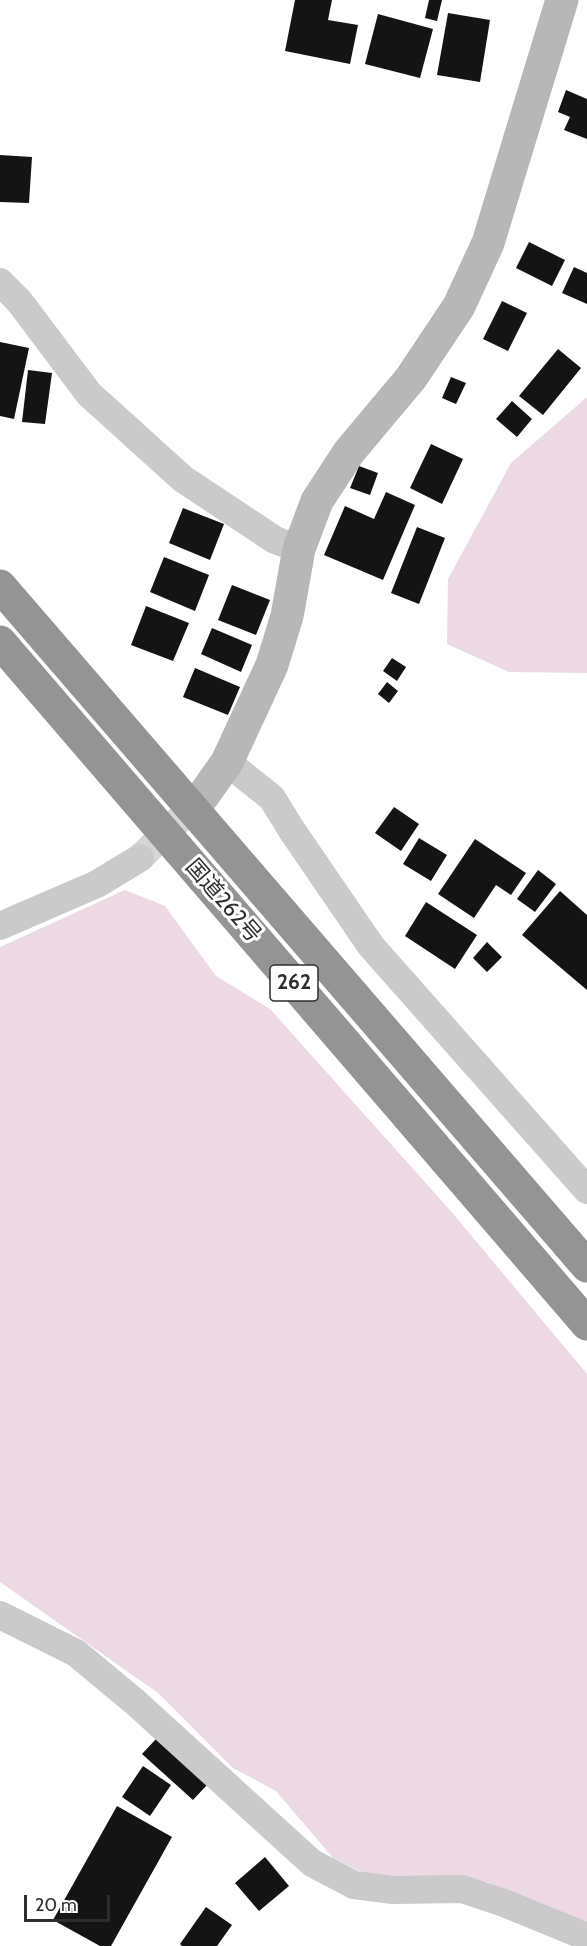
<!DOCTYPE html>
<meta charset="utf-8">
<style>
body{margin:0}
#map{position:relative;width:587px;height:1946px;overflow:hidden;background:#fff;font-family:Cabin,sans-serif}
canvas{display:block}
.scale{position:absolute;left:24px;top:1895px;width:86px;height:27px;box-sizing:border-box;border:3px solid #2d2d2d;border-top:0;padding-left:8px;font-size:18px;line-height:21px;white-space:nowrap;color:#2d2d2d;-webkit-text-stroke:4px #fff;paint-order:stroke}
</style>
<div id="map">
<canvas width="587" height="1946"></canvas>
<div class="scale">20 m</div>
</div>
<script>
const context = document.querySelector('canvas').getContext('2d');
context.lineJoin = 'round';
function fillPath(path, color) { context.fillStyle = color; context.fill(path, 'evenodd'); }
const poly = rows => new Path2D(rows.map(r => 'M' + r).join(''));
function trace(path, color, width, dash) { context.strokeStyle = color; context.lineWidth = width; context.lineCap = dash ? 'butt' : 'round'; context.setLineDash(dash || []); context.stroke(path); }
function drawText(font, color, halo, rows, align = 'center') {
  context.font = font + ' Cabin,"Noto Sans JP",sans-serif'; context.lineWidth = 6; context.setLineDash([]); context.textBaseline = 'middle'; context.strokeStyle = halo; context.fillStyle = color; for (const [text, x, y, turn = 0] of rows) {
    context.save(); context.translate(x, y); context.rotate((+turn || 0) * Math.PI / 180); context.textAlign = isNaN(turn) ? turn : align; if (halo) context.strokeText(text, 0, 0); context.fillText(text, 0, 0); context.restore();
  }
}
const green = poly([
 [587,397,587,673,509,672,447,644,448,579,511,463],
 [125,890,165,906,216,976,270,1009,449,1209,587,1374,587,1926,555,1915,487,1882,375,1879,333,1858,276,1791,233,1768,158,1693,0,1582,0,947]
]);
const building = poly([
 [295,0,332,0,328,20,358,25,350,64,285,51],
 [429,0,442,0,437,21,425,18],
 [448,13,490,20,480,82,437,75],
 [378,14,433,29,420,78,365,64],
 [566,90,587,99,587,139,564,130,570,117,558,112],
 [0,155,32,157,29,203,0,202],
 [529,242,565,260,552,286,516,268],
 [574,267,587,273,587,304,562,293],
 [502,301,527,313,508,351,483,339],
 [0,342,29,348,14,419,0,416],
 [558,349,581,368,543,415,519,396],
 [28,370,52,373,45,424,22,422],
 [451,377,466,383,456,404,442,398],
 [512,401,532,419,517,437,496,419],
 [431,444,463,459,442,504,410,488],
 [359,466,378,473,370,495,350,488],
 [386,492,415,505,383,580,324,555,345,506,374,519],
 [183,508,224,524,210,560,169,543],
 [417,527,445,538,419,604,391,593],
 [164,557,209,575,195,611,150,592],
 [232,585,270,600,256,635,218,620],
 [146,606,189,623,173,661,131,645],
 [212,628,252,645,241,672,201,654],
 [392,658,406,667,397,681,383,671],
 [195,668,240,687,228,715,183,697],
 [387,682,398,691,389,703,378,694],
 [394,807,419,824,401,851,375,833],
 [419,838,447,855,431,881,403,864],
 [475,839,526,873,511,895,496,885,474,918,438,894],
 [538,870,556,884,535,912,517,899],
 [560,891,587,915,587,990,522,935],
 [426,902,477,935,455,969,405,936],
 [487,942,502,957,487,972,473,958],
 [156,1739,207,1785,193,1800,142,1754],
 [143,1766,171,1785,150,1816,122,1797],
 [117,1806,172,1837,111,1946,100,1946,53,1920],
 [265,1857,289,1886,259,1911,235,1883],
 [206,1907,232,1925,217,1946,182,1946,180,1944]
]);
const streetTunnel = poly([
 [140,858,203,796]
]);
const street = poly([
 [0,282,19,301,89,394,183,479,275,540,299,549],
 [227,762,272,798,291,829,371,946,587,1190],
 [0,926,97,884,140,858],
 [0,1615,76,1653,135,1702,312,1863,354,1885,393,1890,462,1889,504,1903,587,1937]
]);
const secondary = poly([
 [203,796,227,762,272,665,287,616,299,549,317,501,349,452,411,378,459,306,488,243,562,0]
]);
const highway = poly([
 [0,586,587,1266],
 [0,642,587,1324]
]);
const shields = [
 [294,983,48]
];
const shieldNames = [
 ["262",294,983]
];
const streetNames = [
 ["国道262号",223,901,49]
];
fillPath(green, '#ecd9e4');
fillPath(building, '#141414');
trace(streetTunnel, '#d5d5d5', 28, [28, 14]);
trace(street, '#cacaca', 28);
trace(secondary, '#b7b7b7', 33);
trace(highway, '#949494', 33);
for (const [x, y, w] of shields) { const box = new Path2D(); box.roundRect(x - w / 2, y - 18, w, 36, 4.5); context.fillStyle = '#fff'; context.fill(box); trace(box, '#2d2d2d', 1.5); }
drawText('bold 21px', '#2d2d2d', null, shieldNames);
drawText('22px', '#2d2d2d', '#fff', streetNames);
</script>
